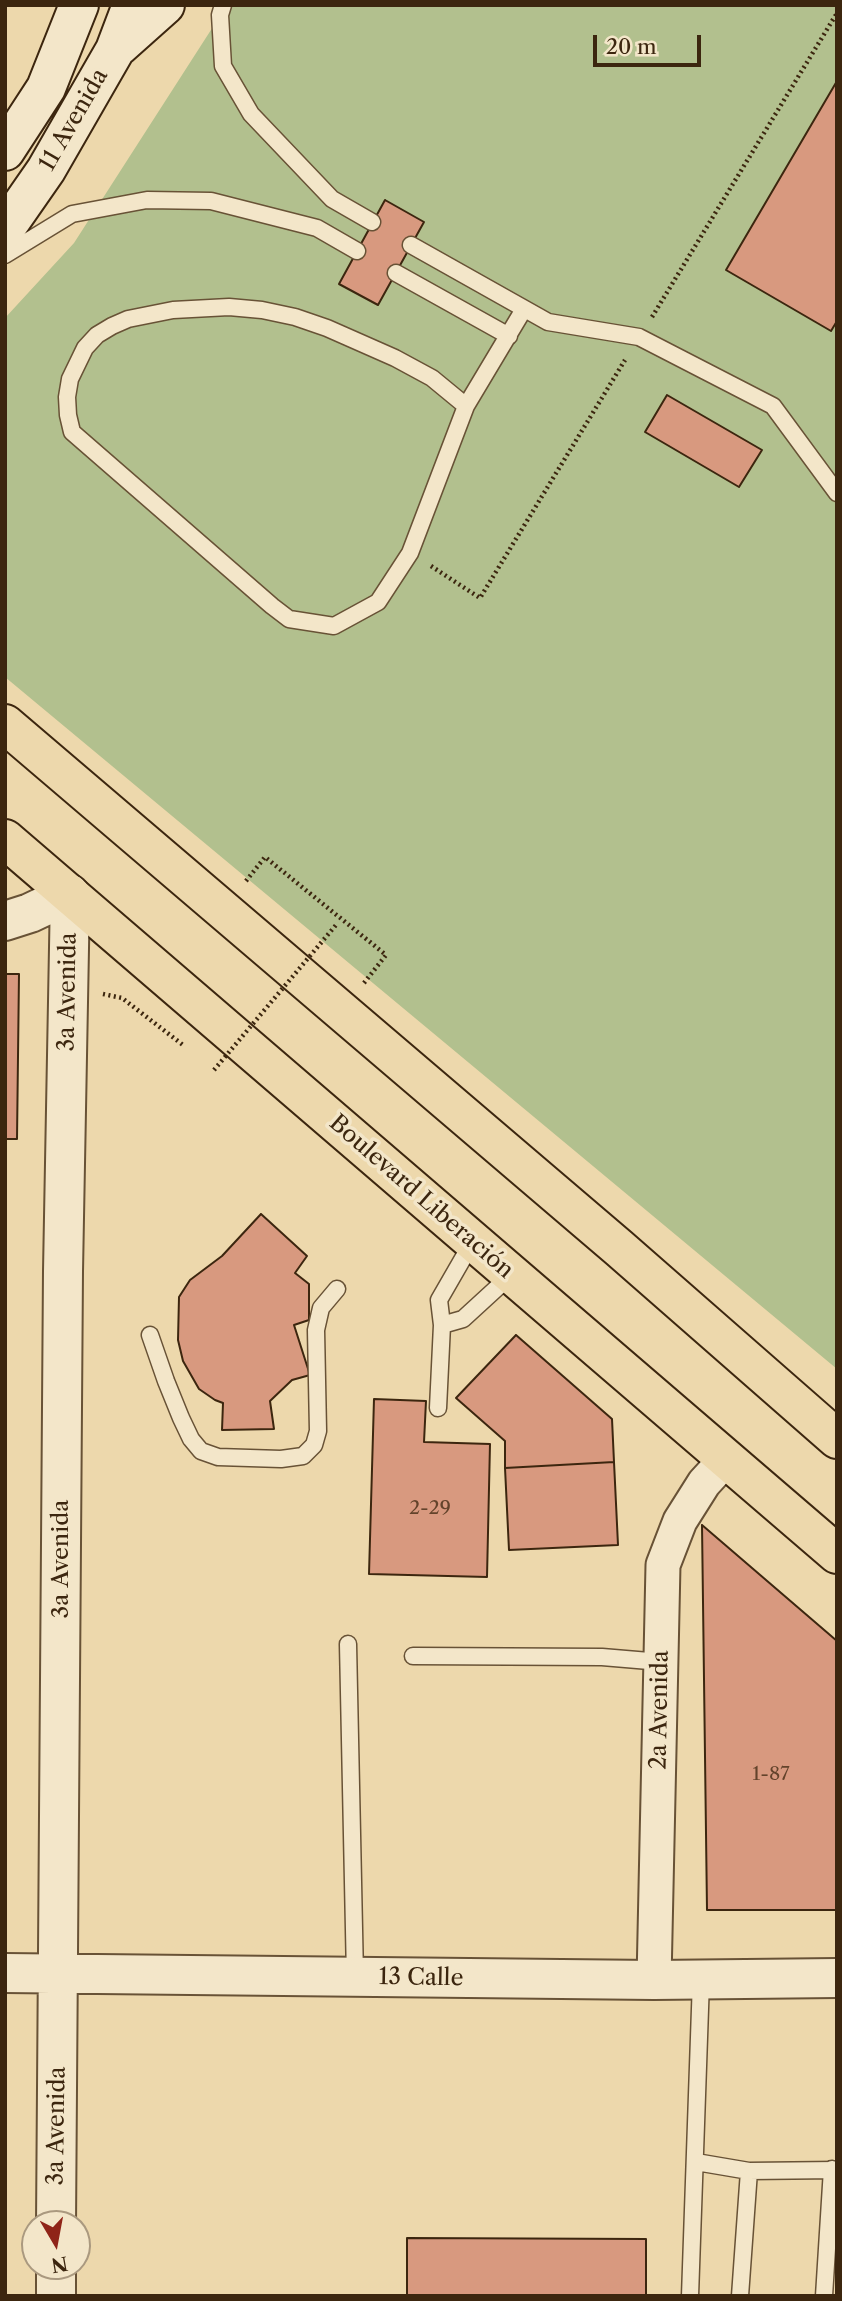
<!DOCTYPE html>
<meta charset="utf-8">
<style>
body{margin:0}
#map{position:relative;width:842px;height:2301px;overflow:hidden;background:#edd8ac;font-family:"Libre Caslon Text",serif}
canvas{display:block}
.frame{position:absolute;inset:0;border:7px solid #3c260f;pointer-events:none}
.north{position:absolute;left:21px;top:2210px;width:70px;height:70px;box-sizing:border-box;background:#f3e6c9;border:2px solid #aa997f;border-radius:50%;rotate:170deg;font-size:19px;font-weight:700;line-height:28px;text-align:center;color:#3c260f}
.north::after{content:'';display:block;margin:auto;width:24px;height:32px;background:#8f2418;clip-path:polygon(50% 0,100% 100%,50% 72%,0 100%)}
.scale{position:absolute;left:593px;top:35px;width:108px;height:32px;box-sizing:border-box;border:4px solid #3c260f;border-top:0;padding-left:9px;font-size:21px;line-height:24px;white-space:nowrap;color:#3c260f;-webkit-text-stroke:5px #f3e6c9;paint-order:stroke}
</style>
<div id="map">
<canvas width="842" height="2301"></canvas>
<div class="frame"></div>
<div class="north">N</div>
<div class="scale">20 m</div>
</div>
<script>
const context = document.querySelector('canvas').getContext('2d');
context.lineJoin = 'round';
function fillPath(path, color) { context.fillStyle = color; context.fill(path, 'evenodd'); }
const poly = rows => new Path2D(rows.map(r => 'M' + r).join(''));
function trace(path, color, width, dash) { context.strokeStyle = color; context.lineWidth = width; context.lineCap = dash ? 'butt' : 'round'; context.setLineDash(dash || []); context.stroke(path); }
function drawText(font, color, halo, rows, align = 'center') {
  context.font = font + ' "Libre Caslon Text",serif'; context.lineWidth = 7; context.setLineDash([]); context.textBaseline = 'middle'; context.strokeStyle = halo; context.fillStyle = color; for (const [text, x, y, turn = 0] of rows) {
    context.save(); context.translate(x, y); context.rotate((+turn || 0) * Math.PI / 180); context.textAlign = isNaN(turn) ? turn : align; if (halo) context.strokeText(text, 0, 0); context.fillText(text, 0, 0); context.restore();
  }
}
const green = poly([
 [227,5,837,5,837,1369,5,677,5,318,74,243]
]);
const building = poly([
 [837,81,837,321,831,331,726,270,837,81],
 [385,200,424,222,378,305,339,284,385,200],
 [667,395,762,450,739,487,645,432,667,395],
 [5,974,19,974,17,1139,5,1139,5,974],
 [261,1214,307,1256,295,1273,309,1284,309,1320,294,1325,310,1375,292,1380,270,1401,274,1429,222,1430,223,1403,215,1400,199,1389,183,1361,178,1340,179,1297,190,1280,222,1256,261,1214],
 [516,1335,612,1419,614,1462,505,1468,505,1441,456,1398,516,1335],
 [374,1399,426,1401,424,1442,490,1444,487,1577,369,1574,374,1399],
 [614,1462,618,1545,509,1550,505,1468,614,1462],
 [702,1525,837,1641,837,1910,707,1910,702,1525],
 [407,2238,646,2239,646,2296,407,2296,407,2238]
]);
const path = poly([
 [652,317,837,13],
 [431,566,480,598,625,360],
 [246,881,265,857,386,955,364,983],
 [103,994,122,998,183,1045]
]);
const service = poly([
 [223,5,220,15,223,66,251,114,332,199,372,222],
 [411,245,548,322,639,337,773,406,837,493],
 [5,255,72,214,147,200,211,201,317,228,357,251],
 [396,273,509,336],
 [466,406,432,378,395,358,327,328,295,317,262,310,229,307,173,310,128,319,112,326,97,335,85,348,70,379,67,397,68,415,72,432,272,606,289,619,334,626,378,602,410,553,466,406,524,309],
 [442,1325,463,1319,511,1275],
 [150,1335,166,1381,181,1418,191,1439,201,1451,218,1457,281,1459,303,1456,314,1445,318,1431,316,1330,321,1308,337,1289],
 [438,1408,442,1325,439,1300,473,1241],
 [348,1644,355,1977],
 [413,1656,602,1657,661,1662],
 [696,2162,749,2171,740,2296],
 [749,2171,837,2170],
 [690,2296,701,1980],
 [824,2296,832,2169]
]);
const minor = poly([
 [654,1980,663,1565,680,1521,704,1483,726,1459]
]);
const tertiary = poly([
 [5,921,30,913,70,894,63,1271,56,2224],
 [5,1973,654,1980,837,1978],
 [56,2296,56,2266]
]);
const secondary = poly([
 [119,46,165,5],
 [5,151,46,88,79,5],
 [5,229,46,170,115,50,132,5]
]);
const trunk = poly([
 [5,724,619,1248,837,1439],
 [5,839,837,1554]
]);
const pathBridge = poly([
 [214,1070,336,925]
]);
const numberNames = [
 ["2-29",430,1509],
 ["1-87",771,1775]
];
const streetNames = [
 ["11 Avenida",74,120,-60],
 ["3a Avenida",68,992,-89],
 ["Boulevard Liberación",421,1197,41],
 ["3a Avenida",61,1559,-90],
 ["2a Avenida",660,1710,-89],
 ["13 Calle",421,1978,1],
 ["3a Avenida",57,2126,-89]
];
fillPath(green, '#b2c08e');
fillPath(building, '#d8997f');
trace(building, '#3c260f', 2);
trace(service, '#685236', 19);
trace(minor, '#685236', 37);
trace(tertiary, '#685236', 42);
trace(secondary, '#3c260f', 42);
trace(trunk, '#3c260f', 42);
trace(path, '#3c260f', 4.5, [2, 3.5]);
trace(service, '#f3e6c9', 16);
trace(minor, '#f3e6c9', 33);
trace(tertiary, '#f3e6c9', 38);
trace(secondary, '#f3e6c9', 38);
trace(trunk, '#edd8ac', 38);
trace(pathBridge, '#3c260f', 4.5, [2, 3.5]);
drawText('19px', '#63432b', null, numberNames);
drawText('23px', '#3c260f', '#f3e6c9', streetNames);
</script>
